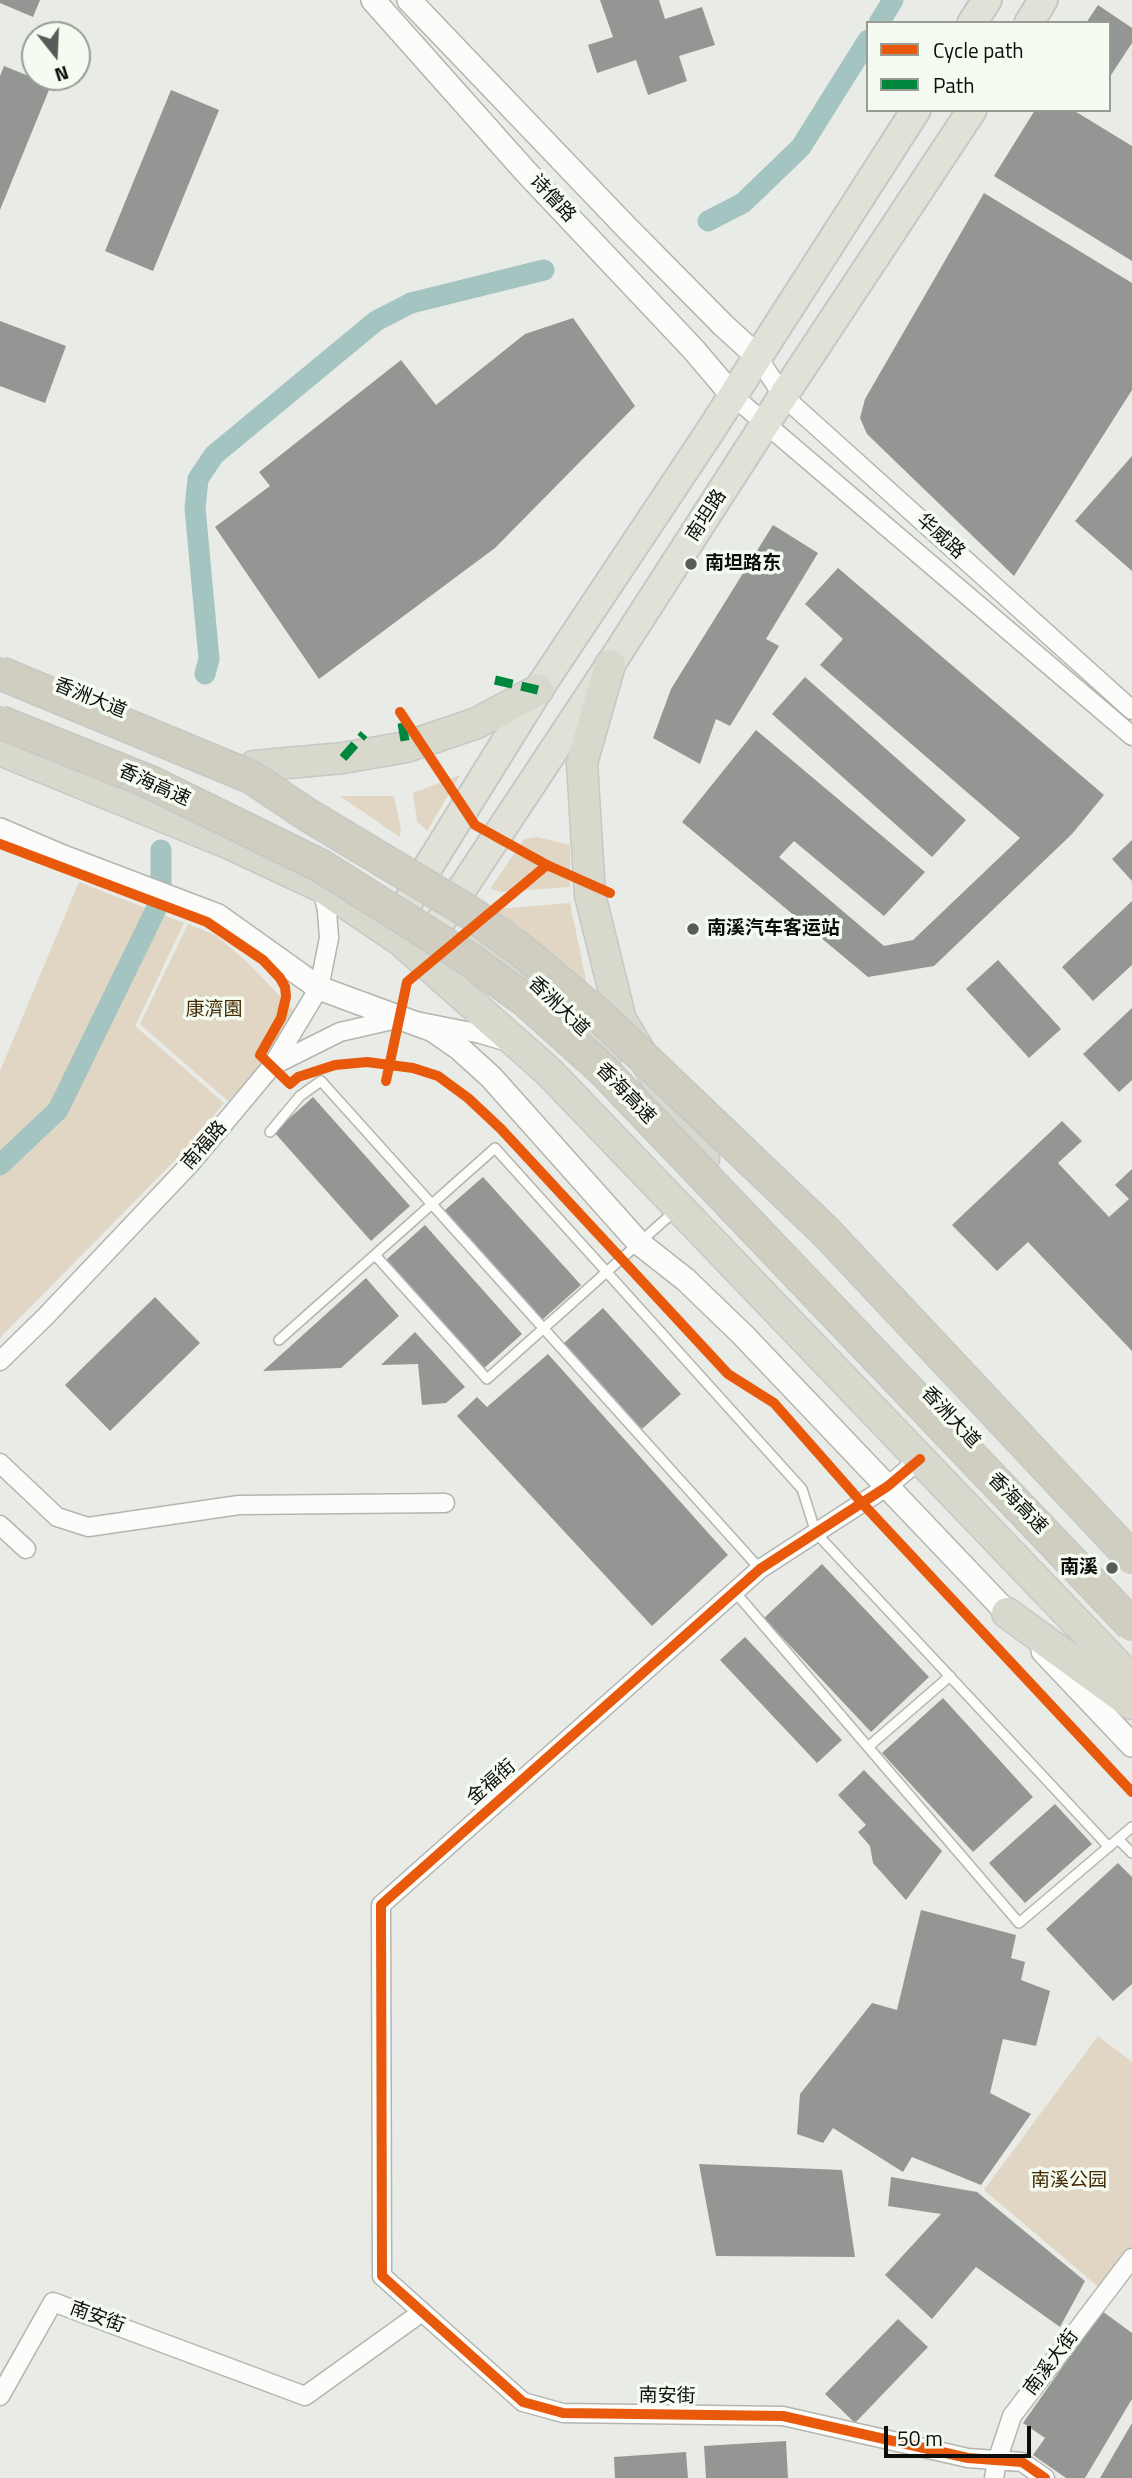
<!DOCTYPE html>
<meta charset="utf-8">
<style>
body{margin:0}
#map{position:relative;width:1132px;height:2478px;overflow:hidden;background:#e8ebe6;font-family:"Titillium Web",sans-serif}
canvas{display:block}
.legend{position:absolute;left:866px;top:21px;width:245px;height:91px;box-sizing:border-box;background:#f5fbf0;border:2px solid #989c94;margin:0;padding:9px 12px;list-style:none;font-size:21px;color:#0c0e0b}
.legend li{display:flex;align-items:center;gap:14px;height:35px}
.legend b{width:35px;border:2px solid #989c94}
.north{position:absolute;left:21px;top:21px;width:70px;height:70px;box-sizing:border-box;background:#f5fbf0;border:2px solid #989c94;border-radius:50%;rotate:162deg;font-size:19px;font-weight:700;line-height:28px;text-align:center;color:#0c0e0b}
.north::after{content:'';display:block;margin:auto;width:24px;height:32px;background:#595b58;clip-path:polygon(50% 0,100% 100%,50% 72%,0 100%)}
.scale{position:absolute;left:884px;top:2426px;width:147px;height:32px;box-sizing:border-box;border:4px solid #0c0e0b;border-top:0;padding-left:9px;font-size:21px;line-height:24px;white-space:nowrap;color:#0c0e0b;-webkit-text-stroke:5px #f5fbf0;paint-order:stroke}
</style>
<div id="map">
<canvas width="1132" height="2478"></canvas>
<ul class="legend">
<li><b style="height:9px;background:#e8590c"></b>Cycle path</li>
<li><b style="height:9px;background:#00873e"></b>Path</li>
</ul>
<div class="north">N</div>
<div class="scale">50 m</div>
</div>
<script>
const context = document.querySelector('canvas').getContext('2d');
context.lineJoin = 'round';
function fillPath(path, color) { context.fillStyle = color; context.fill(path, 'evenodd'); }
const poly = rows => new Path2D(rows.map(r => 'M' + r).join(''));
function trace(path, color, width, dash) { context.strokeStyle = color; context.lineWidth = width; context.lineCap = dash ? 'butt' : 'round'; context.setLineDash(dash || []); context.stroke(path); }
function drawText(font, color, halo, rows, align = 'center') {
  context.font = font + ' "Titillium Web","Noto Sans SC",sans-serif'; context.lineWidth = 7; context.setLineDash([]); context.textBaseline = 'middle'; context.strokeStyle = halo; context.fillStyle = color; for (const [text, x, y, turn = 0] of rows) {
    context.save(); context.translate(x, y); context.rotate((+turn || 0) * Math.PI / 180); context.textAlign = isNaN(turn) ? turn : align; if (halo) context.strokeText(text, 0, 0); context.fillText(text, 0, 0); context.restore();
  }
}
const green = poly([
 [460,775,427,831,417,821,413,793],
 [394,796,401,829,400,837,340,796],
 [537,837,570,845,570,887,501,892,490,889,524,839],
 [79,882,184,923,135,1026,224,1103,188,1147,0,1338,0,1071],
 [482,899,496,909,570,903,590,1000,480,906],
 [188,924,217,936,249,964,294,1011,264,1063,228,1101,140,1024],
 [1098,2036,1132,2062,1132,2248,1101,2289,984,2190]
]);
const canal = poly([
 [879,23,893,0],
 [708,221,743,203,801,147,868,40],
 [205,674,209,659,195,508,198,479,214,455,376,321,411,303,544,270],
 [0,1165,58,1110,161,899,161,850]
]);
const building = poly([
 [0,0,40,0,33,17,0,3],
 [600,0,659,0,665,19,702,7,715,45,679,56,687,81,648,95,636,60,597,73,588,45,613,37],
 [1098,5,1132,28,1132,43,1109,78,1109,23,1086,23],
 [4,66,51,85,0,210,0,76],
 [171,90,219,110,153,271,105,251],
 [1035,110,1073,110,1132,146,1132,261,994,176],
 [984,193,1132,283,1132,390,1014,576,867,434,860,418,865,399],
 [573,318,635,406,495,548,319,679,215,527,270,486,259,472,401,360,436,405,525,334],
 [0,321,66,346,45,403,0,386],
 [1132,456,1132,571,1075,521],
 [773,525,818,553,766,639,779,646,730,726,716,719,700,764,653,738,671,689],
 [838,568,1104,795,1072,834,934,966,868,977,682,822,756,730,925,872,884,916,794,841,779,857,884,946,913,940,1020,838,820,665,843,639,805,604],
 [805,677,966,820,932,857,772,714],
 [1132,840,1132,881,1112,859],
 [1132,901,1132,965,1093,1001,1062,967],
 [998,960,1061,1029,1029,1058,966,989],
 [1132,1008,1132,1080,1119,1092,1083,1054],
 [313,1097,410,1206,371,1241,274,1132],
 [1062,1121,1082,1141,1058,1163,1109,1217,1129,1199,1115,1185,1132,1169,1132,1351,1028,1242,997,1271,952,1225],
 [483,1177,581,1285,542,1320,444,1211],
 [425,1225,522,1334,483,1369,386,1260],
 [366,1278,399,1316,341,1368,263,1371],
 [155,1297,200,1343,110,1431,65,1385],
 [603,1308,681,1394,642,1429,564,1343],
 [415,1332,465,1387,446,1403,422,1405,418,1364,381,1365],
 [548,1354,728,1555,652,1626,457,1416,477,1397,487,1407],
 [822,1564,929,1677,871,1732,764,1618],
 [745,1637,842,1740,817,1763,720,1660],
 [943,1698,1033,1797,973,1852,882,1753],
 [864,1770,942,1851,906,1900,873,1863,870,1846,858,1832,866,1825,838,1795],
 [1055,1804,1092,1844,1025,1903,989,1863],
 [1118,1863,1132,1877,1132,1984,1113,2001,1046,1929],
 [921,1910,1016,1935,1011,1958,1025,1962,1021,1980,1050,1991,1036,2046,1003,2039,990,2093,1031,2114,981,2185,912,2157,903,2172,833,2128,823,2143,797,2134,800,2094,872,2003,897,2010],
 [699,2164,842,2170,855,2257,716,2256],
 [891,2177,977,2192,1085,2281,1060,2327,976,2267,932,2319,885,2275,941,2214,888,2206],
 [1102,2311,1132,2333,1132,2399,1085,2478,1066,2478,1033,2455,1045,2438,1023,2423],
 [898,2319,928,2347,855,2423,825,2394],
 [1132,2423,1132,2478,1100,2478],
 [786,2441,788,2478,706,2478,704,2446],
 [686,2452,688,2478,615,2478,614,2457]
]);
const service = poly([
 [270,1132,300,1096,321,1081,760,1569],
 [375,1255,487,1379,677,1209],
 [279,1340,495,1148,802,1489,816,1533,1109,1847],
 [735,1592,1019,1923,1132,1827],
 [868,1747,950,1676],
 [1118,1839,1132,1853]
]);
const minor = poly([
 [757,356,783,396,1132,710],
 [733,396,1132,736],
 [272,1066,340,1032,401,1018,481,1034,508,1042],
 [0,1361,46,1316,191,1163,272,1066,319,988,329,938,327,911,322,887],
 [920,1459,888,1486,760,1569,381,1905,382,2276,523,2402,563,2413,783,2416,968,2458,1022,2462,1045,2478],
 [0,1463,57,1517,88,1527,239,1505,445,1503],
 [0,1525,26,1549],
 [0,2396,53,2302,305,2396,422,2312],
 [994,2478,997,2461,1012,2416,1132,2258]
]);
const tertiary = poly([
 [373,0,526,172,694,350,733,396],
 [409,0,627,228,724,326,757,356],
 [0,830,63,857,218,916,319,988,433,1030,459,1048,491,1077,639,1243,686,1280,743,1335,1017,1623],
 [1043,1651,1132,1745]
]);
const primary = poly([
 [972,23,987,0],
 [1029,23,1043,0],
 [391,934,420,880,538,690,707,436,916,110],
 [419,954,610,665,783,396,972,110]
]);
const trunk = poly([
 [610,665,582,763,590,895,621,1020,704,1158],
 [0,750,230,844,322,887,400,940,549,1072,1132,1680],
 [254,766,343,758,406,747,477,723,538,690],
 [480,934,607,1054],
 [1007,1613,1132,1704]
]);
const motorwayBridge = poly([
 [0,673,251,777,308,815,469,912,522,951,602,1018,826,1232,1132,1558],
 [0,722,150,782,321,866,467,958,525,1000,603,1070,1132,1625]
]);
const quiet = poly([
 [495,680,538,690],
 [402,723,406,747],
 [343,758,364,734]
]);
const cycleway = poly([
 [400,712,475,825,547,865,610,893],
 [0,844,207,922,263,960,280,978,285,987,286,997,281,1018,260,1055,290,1084,298,1077,335,1065,367,1062,413,1068,438,1076,468,1098,501,1129,728,1374,774,1403,862,1503,1132,1792],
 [386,1081,407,982,547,865],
 [920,1459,888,1486,760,1569,381,1905,382,2276,523,2402,563,2413,783,2416,968,2458,1022,2462,1045,2478]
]);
const markers = [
 [691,564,7,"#595b58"],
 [693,929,7,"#595b58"],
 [1112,1568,7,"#595b58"]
];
const streetNames = [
 ["诗僧路",552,199,47],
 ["南坦路",707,516,-57],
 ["华威路",940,537,42],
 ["香洲大道",90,699,22],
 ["香海高速",154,786,24],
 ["香洲大道",558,1007,44],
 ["香海高速",625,1094,46],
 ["南福路",205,1146,-49],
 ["香洲大道",950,1418,47],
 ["香海高速",1017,1504,46],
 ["金福街",492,1783,-41],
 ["南安街",97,2318,20],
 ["南溪大街",1052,2363,-53],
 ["南安街",667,2397,1]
];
const poiNames = [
 ["南坦路东",705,564],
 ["南溪汽车客运站",707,929],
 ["南溪",1098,1568,"right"]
];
const parkNames = [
 ["康濟園",214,1010],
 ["南溪公园",1069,2181]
];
fillPath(green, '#e1d5c3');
trace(canal, '#a3c4c0', 21);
fillPath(building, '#939693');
trace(service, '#b3b5b1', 12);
trace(minor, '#b3b5b1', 21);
trace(tertiary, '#b3b5b1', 26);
trace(primary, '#c6c8c5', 32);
trace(trunk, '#c6c8c5', 33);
trace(service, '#fcfcfb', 9);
trace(minor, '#fcfcfb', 18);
trace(tertiary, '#fcfcfb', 23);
trace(primary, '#e1e1d8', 28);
trace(trunk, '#d8d8cc', 30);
trace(motorwayBridge, '#c6c8c5', 35, []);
trace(motorwayBridge, '#cfcec1', 32);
trace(quiet, '#00873e', 9, [18, 9]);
trace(cycleway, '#e8590c', 10);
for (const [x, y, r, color] of markers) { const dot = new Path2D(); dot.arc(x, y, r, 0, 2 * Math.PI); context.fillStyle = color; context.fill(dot); trace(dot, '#f5fbf0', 2.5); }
drawText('19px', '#0c0e0b', '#f5fbf0', streetNames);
drawText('bold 19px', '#0c0e0b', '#f5fbf0', poiNames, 'left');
drawText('19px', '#442a03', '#f5fbf0', parkNames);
</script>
